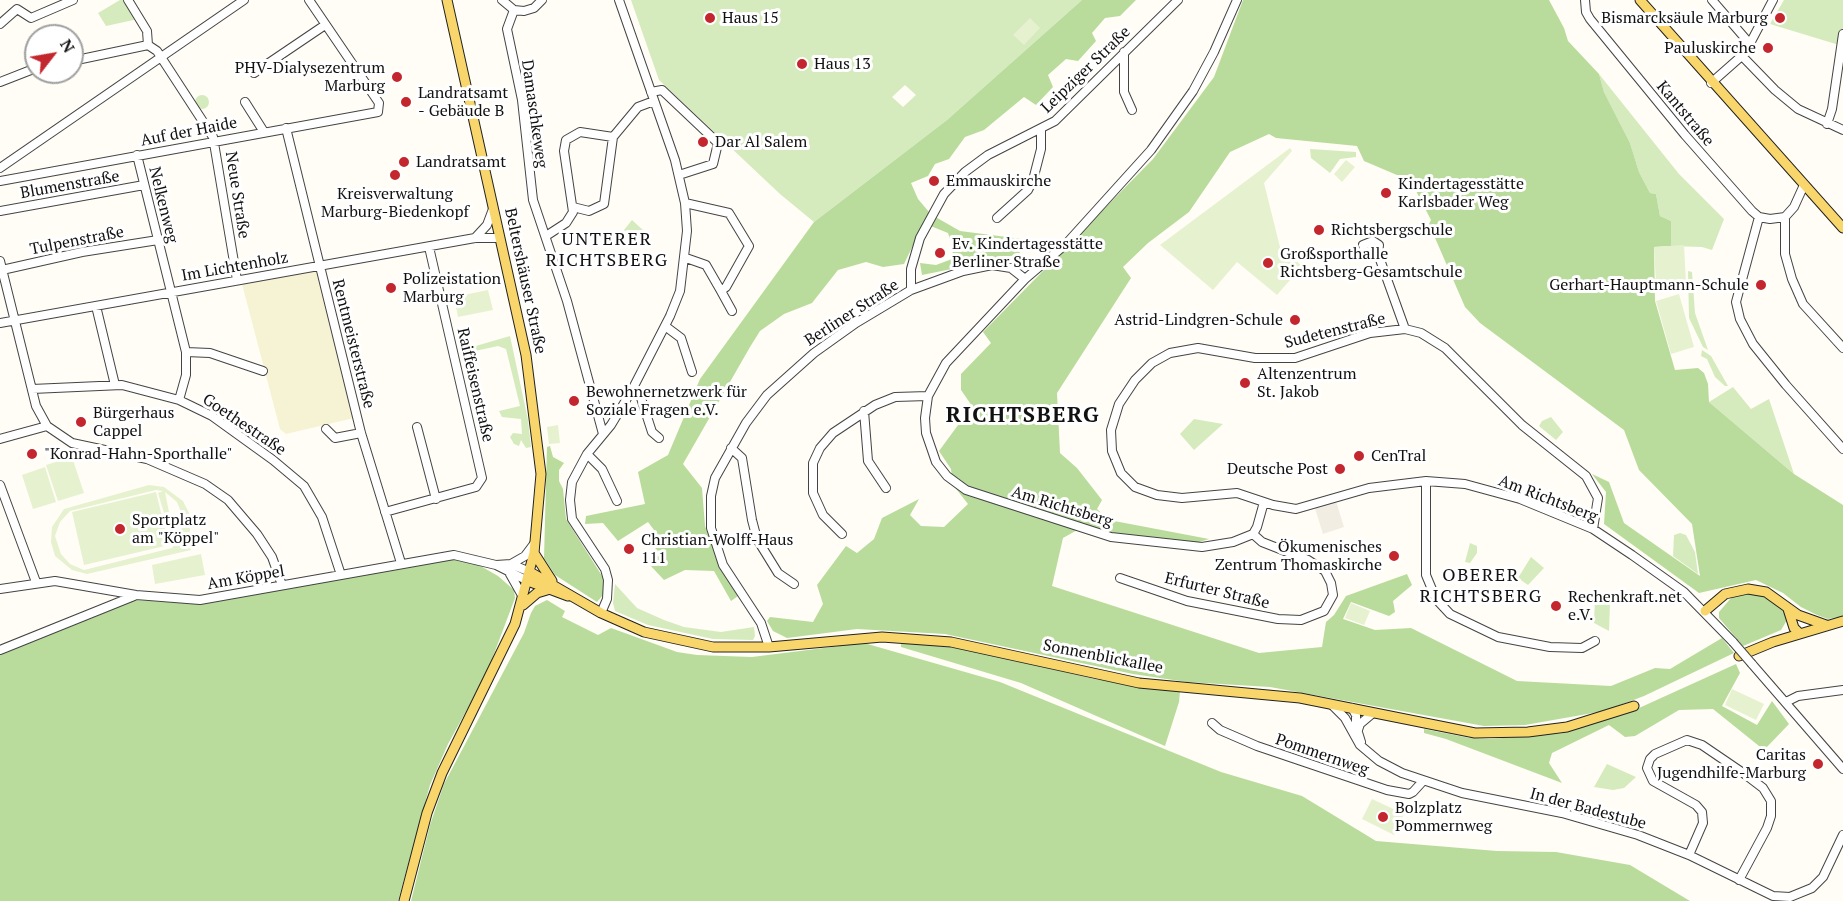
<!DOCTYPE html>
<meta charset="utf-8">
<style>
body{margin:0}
#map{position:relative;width:1843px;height:901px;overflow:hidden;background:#fffdf5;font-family:"PT Serif",serif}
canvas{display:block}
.north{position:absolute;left:24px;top:24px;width:60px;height:60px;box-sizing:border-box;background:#fff;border:2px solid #a0a0a0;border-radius:50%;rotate:59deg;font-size:16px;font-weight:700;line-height:24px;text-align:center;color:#111}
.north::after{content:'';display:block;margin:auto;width:21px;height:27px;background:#c4262e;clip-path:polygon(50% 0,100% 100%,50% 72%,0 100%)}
</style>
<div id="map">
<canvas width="1843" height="901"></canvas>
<div class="north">N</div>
</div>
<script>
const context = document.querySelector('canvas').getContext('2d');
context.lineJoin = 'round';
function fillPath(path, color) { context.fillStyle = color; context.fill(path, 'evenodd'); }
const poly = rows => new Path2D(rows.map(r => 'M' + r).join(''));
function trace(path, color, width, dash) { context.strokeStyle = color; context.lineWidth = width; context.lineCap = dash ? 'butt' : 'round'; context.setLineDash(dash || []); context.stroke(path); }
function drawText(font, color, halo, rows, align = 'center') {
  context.font = font + ' "PT Serif",serif'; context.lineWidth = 6; context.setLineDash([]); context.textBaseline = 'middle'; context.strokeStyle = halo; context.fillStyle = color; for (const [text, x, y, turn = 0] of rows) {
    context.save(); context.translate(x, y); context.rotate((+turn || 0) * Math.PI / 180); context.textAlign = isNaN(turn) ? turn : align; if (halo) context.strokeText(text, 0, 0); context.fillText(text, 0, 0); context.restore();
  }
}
const farmland = poly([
 [309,270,318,272,354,418,286,434,280,429,242,284]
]);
const green = poly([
 [120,0,124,0,138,19,106,26,98,13],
 [631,0,1082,0,947,120,814,222,780,194,659,80],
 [905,85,916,95,903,107,892,97],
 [1784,0,1843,0,1843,31,1839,45,1770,24],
 [1599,74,1679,174,1724,219,1712,250,1702,247,1671,246,1671,221,1660,216,1656,194,1650,193,1639,172,1630,143,1604,92],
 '195 102a7 7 0 1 1 14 0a7 7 0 1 1-14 0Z',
 [1310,149,1356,152,1356,157,1340,159,1330,173,1311,158],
 [632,220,644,231,636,241,624,230],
 [1688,271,1692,272,1695,313,1708,350,1703,347,1689,318],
 [510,336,528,420,531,447,526,448,521,440,519,446,514,444,510,437,513,433,522,434,521,419,502,417,499,411,520,406,506,349,498,346,475,351,475,355,463,358,462,350],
 [1702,350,1711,356,1728,386,1725,386,1715,377,1707,359,1701,356],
 [1733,387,1751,409,1769,399,1794,474,1709,402],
 [1551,417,1563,432,1556,440,1539,426,1542,421],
 [1194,419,1223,424,1194,450,1180,434],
 [1680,533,1686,535,1695,552,1698,574,1673,556,1674,535],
 [1470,543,1477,546,1477,553,1470,563,1465,562],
 [1531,557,1544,568,1528,585,1518,578],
 [615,584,637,608,664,620,684,627,721,632,754,627,755,636,753,640,713,639,648,625,615,611,613,603],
 [1595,599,1610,604,1609,631,1594,623],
 [1607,764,1636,777,1624,788,1613,790,1594,787]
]);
const forest = poly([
 [1082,0,1136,0,1120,16,1105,18,1092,33,1096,41,1078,61,1066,59,1048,75,1053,87,1036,105,1024,97,984,130,965,137,949,159,935,164,928,176,911,183,918,199,929,212,904,264,883,267,866,262,838,270,812,303,784,314,760,331,750,347,683,464,702,488,705,526,721,569,738,596,731,601,714,571,685,570,664,580,649,564,660,538,648,522,618,541,603,523,585,524,586,516,645,504,638,472,668,455,700,379,814,222,947,120],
 [1243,0,1549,0,1564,28,1568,41,1599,74,1604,92,1630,143,1639,172,1650,193,1656,194,1660,216,1671,221,1671,246,1654,247,1655,301,1675,370,1698,368,1704,373,1708,384,1709,402,1794,474,1843,505,1843,616,1828,619,1817,615,1801,607,1783,593,1756,580,1699,593,1604,524,1606,492,1592,474,1609,482,1624,523,1700,576,1692,524,1639,470,1624,430,1480,323,1465,307,1429,224,1431,220,1411,181,1364,161,1357,146,1276,138,1269,134,1230,152,1189,212,1148,243,1123,267,1131,278,1057,393,1060,453,1077,468,1102,500,1097,509,1109,520,1209,539,1196,543,1130,537,1086,525,1063,538,1052,586,1259,653,1322,647,1326,622,1334,615,1346,596,1407,574,1412,585,1393,601,1395,612,1389,616,1351,602,1343,619,1375,630,1411,628,1517,681,1611,686,1655,668,1670,669,1722,638,1734,653,1644,696,1604,711,1525,725,1484,726,1270,687,1187,682,1133,674,945,634,857,629,787,638,773,631,767,621,770,617,813,622,823,604,817,585,846,546,857,553,874,539,882,518,919,499,910,515,921,526,944,527,968,504,953,485,951,469,939,451,972,406,961,390,961,374,991,343,983,332,1153,159,1214,77],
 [932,215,960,231,1030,240,1017,256,1000,256,991,261,922,275,920,263,936,265,952,259,953,248,948,233,928,225],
 [550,446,553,457,564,463,559,470,559,481,563,489,566,519,604,579,603,595,597,602,555,575,544,558,547,447],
 [456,558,477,564,498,576,514,590,515,598,486,675,448,744,430,785,398,901,0,901,0,653,136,600,200,604],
 [1746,593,1765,595,1782,608,1787,620,1781,630,1743,646,1719,618,1719,612,1731,598],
 [547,600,565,611,562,617,598,635,611,628,677,652,697,655,752,657,864,643,1000,682,1221,772,1302,796,1376,841,1497,851,1556,852,1630,865,1690,901,411,901,430,825,444,784,524,633,531,613,535,606],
 [901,643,961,648,1095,679,1180,691,1179,702,1165,746,1021,683,901,647],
 [1736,664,1740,673,1722,706,1757,725,1772,701,1789,724,1764,750,1713,709,1679,710,1635,736,1625,737,1609,725,1552,753,1549,763,1562,783,1446,739,1424,733,1424,729,1470,738,1490,739,1564,733,1628,713]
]);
const pitch = poly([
 [1030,18,1040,28,1024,45,1013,35],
 [1290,148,1292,151,1264,183,1280,247,1302,266,1277,295,1237,262,1213,290,1160,245],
 [1346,160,1355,167,1342,182,1334,174],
 [1684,245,1686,283,1656,284,1654,247],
 [488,290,493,310,458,317,454,297],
 [1679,294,1694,347,1671,354,1656,301],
 [558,425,560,443,549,444,547,427],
 [72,457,84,493,58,501,46,465],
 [45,467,56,502,33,509,22,475],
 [149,485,164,487,183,501,189,513,191,550,87,574,72,570,55,556,51,542,52,527,64,509],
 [156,490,163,491,158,493,170,533,173,532,165,492,177,502,183,517,181,534,172,548,84,570,70,564,61,554,55,536,60,522,70,511],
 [156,492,169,545,84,565,72,512],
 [201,554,205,575,155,584,152,565],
 [1351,603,1370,611,1364,625,1345,618],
 [1732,689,1764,704,1756,720,1725,705],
 [1372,799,1404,814,1394,835,1362,819]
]);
const plaza = poly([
 [1335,498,1344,527,1323,534,1314,505]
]);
const minor = poly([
 [128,0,147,31,148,45],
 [502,0,514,10,524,11,534,8,542,0],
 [1237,0,1214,52,1193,91,1151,150,1066,244,1025,279,946,363,928,396,925,418,926,433,936,462,947,476,966,490,1111,537,1202,547,1233,542,1253,534,1257,527,1264,502],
 [1585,0,1586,12,1590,19,1685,135,1752,211,1759,217,1770,219,1785,217,1794,207,1804,185],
 [1712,0,1750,44],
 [514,10,507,29,522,100,533,200,567,301,603,434],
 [0,24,17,9,31,18,73,0],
 [1124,52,1124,92,1132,110],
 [1742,56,1775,90,1798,109,1843,130],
 [72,61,148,45,157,51,213,137,237,280],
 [254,73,325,25],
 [0,82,36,68],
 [1711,83,1745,53,1773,0],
 [651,92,662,90,718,143,713,164,679,175],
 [245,102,264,132],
 [1827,124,1832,109,1843,34],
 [286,128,361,433,401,563],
 [137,155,186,352,186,375,179,400],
 [0,168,244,0],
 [0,181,378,112,379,103,309,0],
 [685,203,729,213,749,246,726,287,721,291,706,265,686,258],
 [573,207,589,211,604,204,613,137,638,107,654,101],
 [0,211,144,185],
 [1759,217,1736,302,1740,319,1753,344,1786,385,1843,449],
 [1785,217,1785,254,1792,279,1803,304,1843,348],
 [997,218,1028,190,1033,180,1041,149,1041,130],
 [546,236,566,223,573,212,564,151,566,140,580,132,613,137],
 [475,238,487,225,493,209],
 [1378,254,1366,256,1363,245,1373,241,1379,245,1378,254,1405,329],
 [0,261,36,406,47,426,72,443,147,459,205,484,228,500,257,534,272,557,282,585],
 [2,270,82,252,158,240],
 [911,290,911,269,920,238,944,194,965,172,988,155,1055,121,1178,0],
 [721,291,732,311],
 [96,306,115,385],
 [0,323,475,238,500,238],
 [665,326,681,338,692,372],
 [186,352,210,353,263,371],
 [32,389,122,385,179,400,212,416,273,460,304,486,322,517,341,575],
 [632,390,640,395,652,432,659,438],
 [864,411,868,461,886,488],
 [417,427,436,499],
 [326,429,335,438,361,433],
 [0,439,47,426],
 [731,448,742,458,752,520,757,539,778,573,794,584],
 [587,454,602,469,617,501],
 [1426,481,1426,575,1436,599,1450,614,1498,637,1550,647,1582,648,1595,641],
 [0,485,36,582],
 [385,512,476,487,482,478,429,247],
 [1593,529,1598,498,1586,476,1522,425,1445,348,1421,333,1405,329,1370,333,1295,358,1255,358,1198,348,1170,353,1152,363,1135,380,1119,404,1111,430,1112,451,1121,473,1135,487,1157,495,1182,498,1237,493,1273,505,1296,509,1369,488,1426,481,1465,484,1520,499,1593,529,1632,555,1684,592,1733,642],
 [842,534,823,515,813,493,813,463,820,448,833,433,875,405,895,397,928,396],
 [511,564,525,556,534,544],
 [496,565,528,581],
 [510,574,523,597],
 [1120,578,1187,601,1278,619,1301,620,1324,611,1333,595,1331,583,1325,571,1308,560,1262,542,1253,534],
 [0,589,55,581,136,595,200,600,454,555,496,565,511,564,530,572],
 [601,613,607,599,608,580,605,569,572,519,570,500,572,482,587,454,611,425,632,390,670,316,680,291,687,231,685,203,675,160,619,0],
 [769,647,761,623,723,565,711,528,711,496,715,478,746,423,767,395,814,353,856,323,911,290,963,271,992,265,1011,268,1025,279],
 [0,650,134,596],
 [1752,664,1843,769],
 [1786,702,1798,696,1843,690],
 [1332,705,1345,718,1360,745,1379,761,1402,773,1462,793,1562,813,1638,835,1689,855,1773,896,1790,897,1812,888,1823,877,1843,835],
 [1352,708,1356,715,1356,726,1361,742],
 [1212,723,1220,730,1257,746,1387,790,1409,794,1413,792,1423,781],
 [1358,730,1360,724,1373,713],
 [1689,855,1703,823,1702,812,1696,805,1653,781,1647,768,1650,759,1655,754,1687,740,1702,745,1746,775,1763,788,1771,801,1771,816,1767,828,1739,880]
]);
const major = poly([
 [1640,0,1843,228],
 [534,553,552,581],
 [530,572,601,613,644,632,713,647,769,647,882,637,951,642,1139,683,1300,698,1475,733,1528,732,1567,727,1634,706],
 [528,581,568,596],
 [523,605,537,593,547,590],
 [1788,609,1794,628,1799,633],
 [1705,611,1725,594,1748,589,1766,592,1798,615,1826,625],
 [1739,656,1773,642,1843,621],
 [404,901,427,813,442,773,515,624,534,553,541,474,526,355,447,0]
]);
const minorBridge = poly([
 [1733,642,1752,664]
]);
const markers = [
 [710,18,6,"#c4262e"],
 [1780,18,6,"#c4262e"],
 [1768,48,6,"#c4262e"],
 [802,64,6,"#c4262e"],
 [397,77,6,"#c4262e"],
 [406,102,6,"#c4262e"],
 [703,142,6,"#c4262e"],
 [404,162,6,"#c4262e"],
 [395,175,6,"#c4262e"],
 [934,181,6,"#c4262e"],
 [1386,193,6,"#c4262e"],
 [1319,230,6,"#c4262e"],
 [940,253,6,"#c4262e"],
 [1268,263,6,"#c4262e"],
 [1761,285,6,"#c4262e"],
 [391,288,6,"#c4262e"],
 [1295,320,6,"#c4262e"],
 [1245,383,6,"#c4262e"],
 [574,401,6,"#c4262e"],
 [81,422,6,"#c4262e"],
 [32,454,6,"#c4262e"],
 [1359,456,6,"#c4262e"],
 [1340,469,6,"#c4262e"],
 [120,529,6,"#c4262e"],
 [629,549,6,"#c4262e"],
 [1394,556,6,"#c4262e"],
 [1556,606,6,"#c4262e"],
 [1818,764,6,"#c4262e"],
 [1383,817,6,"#c4262e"]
];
const poiNames = [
 ["Haus 15",722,18],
 ["Bismarcksäule Marburg",1768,18,"right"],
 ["Pauluskirche",1756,48,"right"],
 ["Haus 13",814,64],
 ["PHV-Dialysezentrum",385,68,"right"],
 ["Marburg",385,86,"right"],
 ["Landratsamt",418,93],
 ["- Gebäude B",418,111],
 ["Dar Al Salem",715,142],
 ["Landratsamt",416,162],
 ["Emmauskirche",946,181],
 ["Kindertagesstätte",1398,184],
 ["Karlsbader Weg",1398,202],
 ["Kreisverwaltung",395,194,"center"],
 ["Marburg-Biedenkopf",395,212,"center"],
 ["Richtsbergschule",1331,230],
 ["Ev. Kindertagesstätte",952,244],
 ["Berliner Straße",952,262],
 ["Großsporthalle",1280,254],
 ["Richtsberg-Gesamtschule",1280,272],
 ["Polizeistation",403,279],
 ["Marburg",403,297],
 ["Gerhart-Hauptmann-Schule",1749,285,"right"],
 ["Astrid-Lindgren-Schule",1283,320,"right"],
 ["Altenzentrum",1257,374],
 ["St. Jakob",1257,392],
 ["Bewohnernetzwerk für",586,392],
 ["Soziale Fragen e.V.",586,410],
 ["Bürgerhaus",93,413],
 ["Cappel",93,431],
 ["\"Konrad-Hahn-Sporthalle\"",44,454],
 ["CenTral",1371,456],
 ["Deutsche Post",1328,469,"right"],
 ["Sportplatz",132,520],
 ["am \"Köppel\"",132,538],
 ["Christian-Wolff-Haus",641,540],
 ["111",641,558],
 ["Ökumenisches",1382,547,"right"],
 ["Zentrum Thomaskirche",1382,565,"right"],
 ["Rechenkraft.net",1568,597],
 ["e.V.",1568,615],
 ["Caritas",1806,755,"right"],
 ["Jugendhilfe-Marburg",1806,773,"right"],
 ["Bolzplatz",1395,808],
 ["Pommernweg",1395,826]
];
const streetNames = [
 ["Leipziger Straße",1086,70,-44],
 ["Damaschkeweg",534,114,82],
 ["Kantstraße",1685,114,50],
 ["Auf der Haide",189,132,-11],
 ["Blumenstraße",70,185,-10],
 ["Neue Straße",237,195,81],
 ["Nelkenweg",163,205,76],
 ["Tulpenstraße",77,241,-11],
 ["Im Lichtenholz",235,267,-10],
 ["Beltershäuser Straße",525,281,78],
 ["Berliner Straße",852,313,-33],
 ["Sudetenstraße",1335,331,-14],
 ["Rentmeisterstraße",353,344,76],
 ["Raiffeisenstraße",475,385,77],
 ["Goethestraße",244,425,34],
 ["Am Richtsberg",1548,499,21],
 ["Am Richtsberg",1062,507,17],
 ["Am Köppel",246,578,-10],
 ["Erfurter Straße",1217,591,14],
 ["Sonnenblickallee",1103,657,11],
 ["Pommernweg",1322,755,19],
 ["In der Badestube",1588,809,15]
];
const neighbourhoodNames = [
 ["UNTERER",607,240],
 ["RICHTSBERG",607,261],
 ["OBERER",1481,576],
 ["RICHTSBERG",1481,597]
];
const districtNames = [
 ["RICHTSBERG",1023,416]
];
fillPath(farmland, '#f6f3d4');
fillPath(green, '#d5ebbd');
fillPath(forest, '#b9dc9c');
fillPath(pitch, '#e6f2cf');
fillPath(plaza, '#f1ede2');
trace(minor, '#444', 10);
trace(major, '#222', 11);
trace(minor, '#fff', 8);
trace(major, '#f9d66b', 9);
trace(minorBridge, '#444', 10, []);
trace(minorBridge, '#fff', 8);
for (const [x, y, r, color] of markers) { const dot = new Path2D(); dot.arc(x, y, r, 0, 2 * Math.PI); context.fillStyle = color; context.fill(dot); trace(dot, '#fff', 2); }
drawText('16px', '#111', '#fff', poiNames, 'left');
drawText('16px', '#111', '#fff', streetNames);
context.letterSpacing = '1.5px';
drawText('18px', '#111', '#fff', neighbourhoodNames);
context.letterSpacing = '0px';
context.letterSpacing = '1.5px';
drawText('bold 22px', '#111', '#fff', districtNames);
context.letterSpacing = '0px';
</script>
